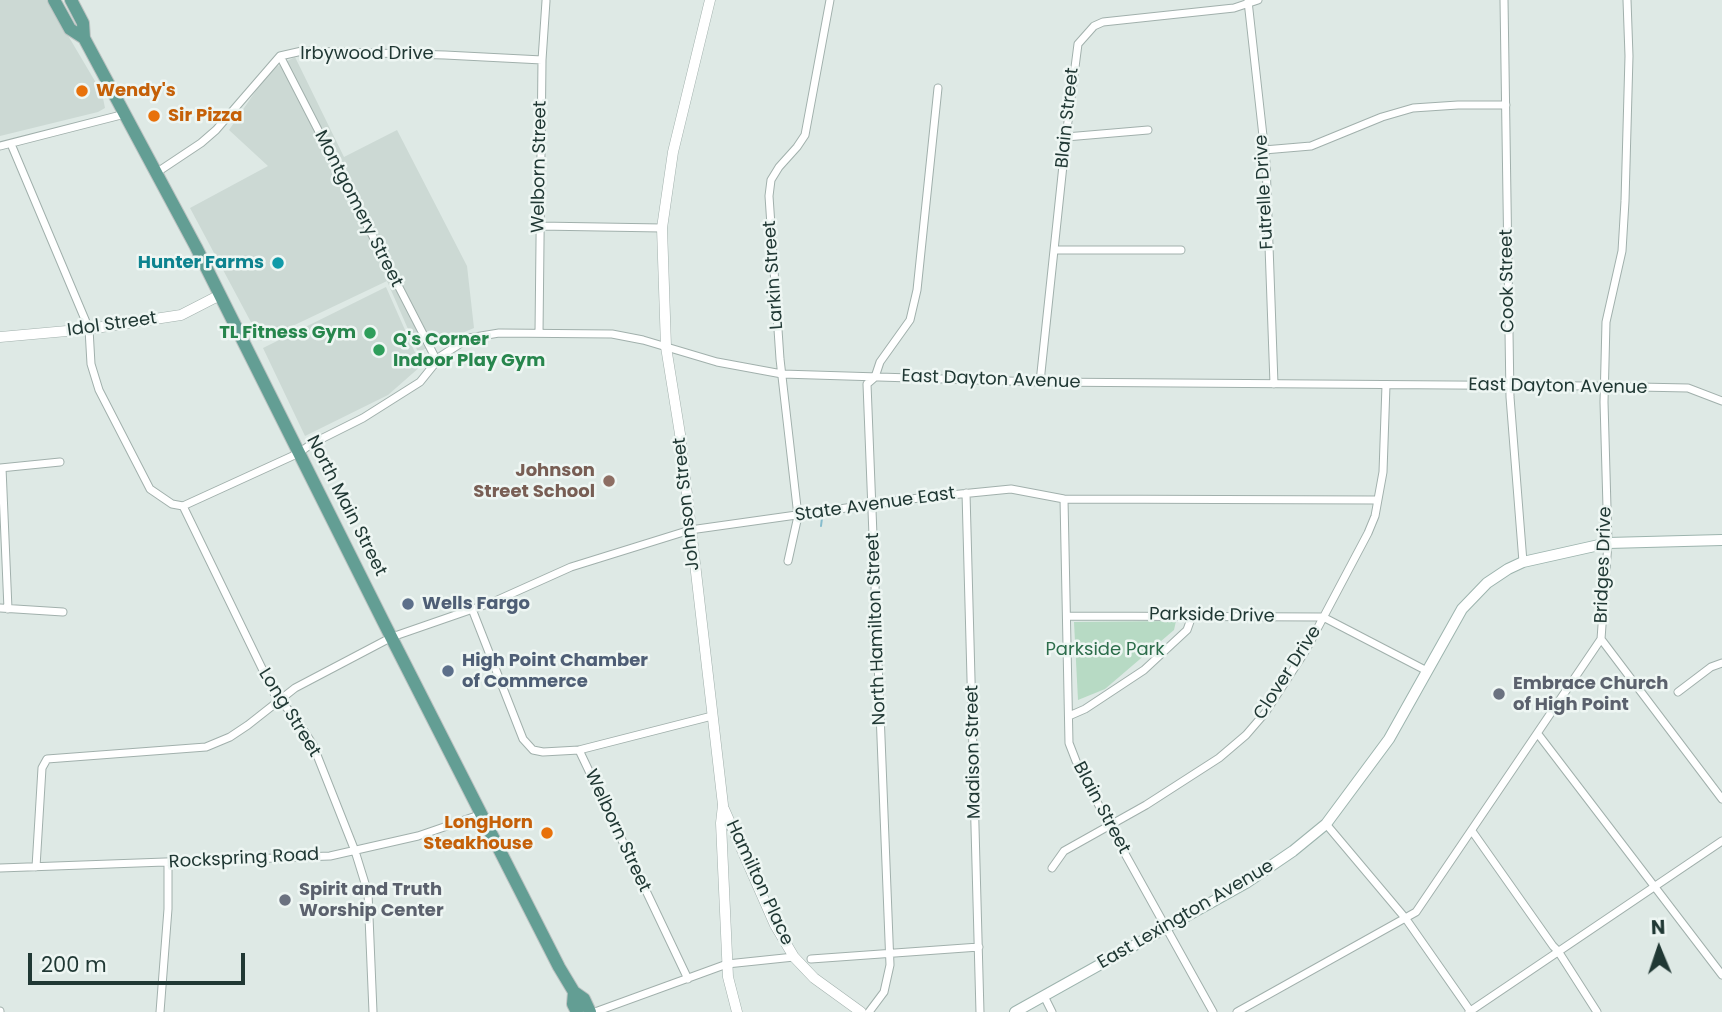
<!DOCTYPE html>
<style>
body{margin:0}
#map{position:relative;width:1722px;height:1012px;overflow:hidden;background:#dee9e5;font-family:Poppins,sans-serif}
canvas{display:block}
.north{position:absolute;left:1624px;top:914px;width:70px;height:70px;-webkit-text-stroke:5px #eef6f3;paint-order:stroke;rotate:358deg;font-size:19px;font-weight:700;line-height:28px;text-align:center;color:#203834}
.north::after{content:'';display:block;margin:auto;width:24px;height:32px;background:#203834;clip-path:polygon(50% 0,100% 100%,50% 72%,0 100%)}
.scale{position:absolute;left:28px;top:953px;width:217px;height:32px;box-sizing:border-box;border:4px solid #203834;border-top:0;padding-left:9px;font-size:21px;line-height:24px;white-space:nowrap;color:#203834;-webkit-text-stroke:5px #eef6f3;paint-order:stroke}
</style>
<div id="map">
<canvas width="1722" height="1012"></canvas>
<div class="north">N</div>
<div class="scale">200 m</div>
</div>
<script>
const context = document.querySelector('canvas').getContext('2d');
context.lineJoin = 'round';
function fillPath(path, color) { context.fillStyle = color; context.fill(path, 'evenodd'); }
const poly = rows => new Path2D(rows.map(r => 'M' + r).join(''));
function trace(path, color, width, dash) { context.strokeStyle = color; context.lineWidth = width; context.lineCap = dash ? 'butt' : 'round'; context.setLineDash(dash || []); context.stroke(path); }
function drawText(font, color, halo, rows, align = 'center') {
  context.font = font + ' Poppins,sans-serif'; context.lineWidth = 5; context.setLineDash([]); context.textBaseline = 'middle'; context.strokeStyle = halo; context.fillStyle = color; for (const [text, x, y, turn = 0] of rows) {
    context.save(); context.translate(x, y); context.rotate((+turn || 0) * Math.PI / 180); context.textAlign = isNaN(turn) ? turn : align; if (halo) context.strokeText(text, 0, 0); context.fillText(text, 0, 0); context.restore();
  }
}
const built = poly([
 [0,0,47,0,102,93,105,108,98,112,0,136],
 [295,57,344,157,397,130,467,266,474,328,418,352,387,281,261,341,190,208,268,166,229,130,270,70],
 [386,287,421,366,388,395,305,436,263,348]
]);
const green = poly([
 [1176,621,1174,630,1105,689,1078,700,1074,622]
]);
const stream = poly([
 [821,526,822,518]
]);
const minor = poly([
 [1504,0,1510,397,1523,562],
 [1248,1,1266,163,1274,384],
 [280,56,437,361],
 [1066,137,1148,130],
 [11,144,89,329,91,364,99,390,150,489,172,504,183,506,299,453,311,444,363,418,420,382,441,356,469,338,499,333,612,334,643,340,717,362,782,374,1040,382,1589,386,1688,388,1722,401],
 [0,146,125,114],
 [1264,150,1311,146,1382,117,1413,108,1458,105,1506,105],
 [156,173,201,143,216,130,280,56,302,51,445,55,542,60],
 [539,226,662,228],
 [1054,250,1181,250],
 [539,333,542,60,546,1],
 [1040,382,1066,137,1078,44,1094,26,1103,22,1234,8,1258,0],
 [0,468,60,462],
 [2,468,8,609],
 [966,493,980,1012],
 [1064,499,1069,743,1076,761,1109,825,1213,1012],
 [183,506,274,693,297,720,313,745,355,851,368,893,373,1012],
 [788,561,798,516,780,359,769,196,771,180,779,167,797,147,805,135,830,0],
 [0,608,63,612],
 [472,609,523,739,533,750,543,752,579,750,712,716],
 [1068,616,1323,617,1427,671],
 [1601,639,1722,799],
 [1678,692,1711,667,1722,663],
 [1069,716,1085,709,1144,670,1187,630,1192,616],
 [1538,734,1722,975],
 [579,750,688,979],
 [1326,824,1406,919,1471,1012],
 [1472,831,1553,946,1558,951,1597,1012],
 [36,867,42,768,47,759,206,747,230,737,248,725,295,688,392,637,493,602,571,567,690,530,910,499,1011,489,1064,499,1377,500],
 [0,868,330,856,418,836,482,814],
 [1052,868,1064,851,1146,805,1219,758,1246,735,1265,713,1306,650,1368,533,1375,516,1383,472,1386,385],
 [811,959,979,947],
 [1044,996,1052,1012],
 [0,1011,0,1012],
 [160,1012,168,909,168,863],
 [595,1012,727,964,794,957],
 [869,1012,884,992,890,965,867,384,875,377,880,362,910,320,917,290,938,88],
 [1237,1012,1416,912,1601,639,1608,543,1604,402,1606,322,1622,251,1625,201,1629,56,1627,0],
 [1469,1012,1722,841]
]);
const tertiary = poly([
 [710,0,673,152,662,228,666,347,680,434,723,805,721,823,728,977,737,1012],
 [0,337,89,329,181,315,220,295],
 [724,809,775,925,794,957,814,978,861,1012]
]);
const secondary = poly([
 [1015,1012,1246,883,1293,851,1326,824,1389,739,1462,609,1487,583,1508,569,1523,562,1608,543,1722,540]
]);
const primary = poly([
 [54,0,70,29,84,38,137,137,196,247,383,621,559,967,574,992,584,999,590,1012],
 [71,0,83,23,84,38],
 [574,992,573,1004,577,1012]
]);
const markers = [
 [82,91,7,"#e8710a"],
 [154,116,7,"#e8710a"],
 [278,263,7,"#0f9aa8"],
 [370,333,7,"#2e9e5b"],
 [379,350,7,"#2e9e5b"],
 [609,481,7,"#8d6e63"],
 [408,604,7,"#5c6f8a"],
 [448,671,7,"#5c6f8a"],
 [1499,694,7,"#6b7280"],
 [547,833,7,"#e8710a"],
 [285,900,7,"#6b7280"]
];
const streetNames = [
 ["Irbywood Drive",367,54],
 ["Blain Street",1068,118,-84],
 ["Welborn Street",540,167,-89],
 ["Futrelle Drive",1265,192,-93],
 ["Montgomery Street",358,209,63],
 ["Larkin Street",774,275,-94],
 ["Cook Street",1508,281,-91],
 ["Idol Street",112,325,-8],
 ["East Dayton Avenue",991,380,2],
 ["East Dayton Avenue",1558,387,1],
 ["Johnson Street",687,504,-96],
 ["State Avenue East",875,505,-8],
 ["North Main Street",346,506,63],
 ["Bridges Drive",1604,565,-88],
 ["Parkside Drive",1212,616,1],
 ["North Hamilton Street",877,629,-92],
 ["Clover Drive",1288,673,-57],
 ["Long Street",289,713,58],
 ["Madison Street",974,752,-91],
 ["Blain Street",1101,808,62],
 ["Welborn Street",617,831,65],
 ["Rockspring Road",244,859,-3],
 ["Hamilton Place",759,883,65],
 ["East Lexington Avenue",1186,915,-30]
];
const foodNames = [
 ["Wendy's",96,91],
 ["Sir Pizza",168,116],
 ["LongHorn",533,823,"right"],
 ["Steakhouse",533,844,"right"]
];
const cultureNames = [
 ["Hunter Farms",264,263]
];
const leisureNames = [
 ["TL Fitness Gym",356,333],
 ["Q's Corner",393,340,"left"],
 ["Indoor Play Gym",393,361,"left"]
];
const educationNames = [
 ["Johnson",595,471],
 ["Street School",595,492]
];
const serviceNames = [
 ["Wells Fargo",422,604],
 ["High Point Chamber",462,661],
 ["of Commerce",462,682]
];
const parkNames = [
 ["Parkside Park",1105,650]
];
const worshipNames = [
 ["Embrace Church",1513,684],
 ["of High Point",1513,705],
 ["Spirit and Truth",299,890],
 ["Worship Center",299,911]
];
fillPath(built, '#ccd9d4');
fillPath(green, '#b7dac4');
trace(stream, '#86bccd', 2);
trace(minor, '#a1b0ac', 9);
trace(tertiary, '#a1b0ac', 11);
trace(secondary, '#9db4ae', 12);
trace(primary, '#bcc3c2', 14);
trace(minor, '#fff', 7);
trace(tertiary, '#fff', 10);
trace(secondary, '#fff', 10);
trace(primary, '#639e94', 12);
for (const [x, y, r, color] of markers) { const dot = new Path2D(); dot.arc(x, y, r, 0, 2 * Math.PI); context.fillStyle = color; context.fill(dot); trace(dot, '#eef6f3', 2.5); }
drawText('18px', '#203834', '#eef6f3', streetNames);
drawText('bold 18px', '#c56008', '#eef6f3', foodNames, 'left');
drawText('bold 18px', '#0d838f', '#eef6f3', cultureNames, 'right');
drawText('bold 18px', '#27864d', '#eef6f3', leisureNames, 'right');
drawText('bold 18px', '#785e54', '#eef6f3', educationNames, 'right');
drawText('bold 18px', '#4e5e75', '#eef6f3', serviceNames, 'left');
drawText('18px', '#2c6d4b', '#eef6f3', parkNames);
drawText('bold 18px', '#5b616d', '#eef6f3', worshipNames, 'left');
</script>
